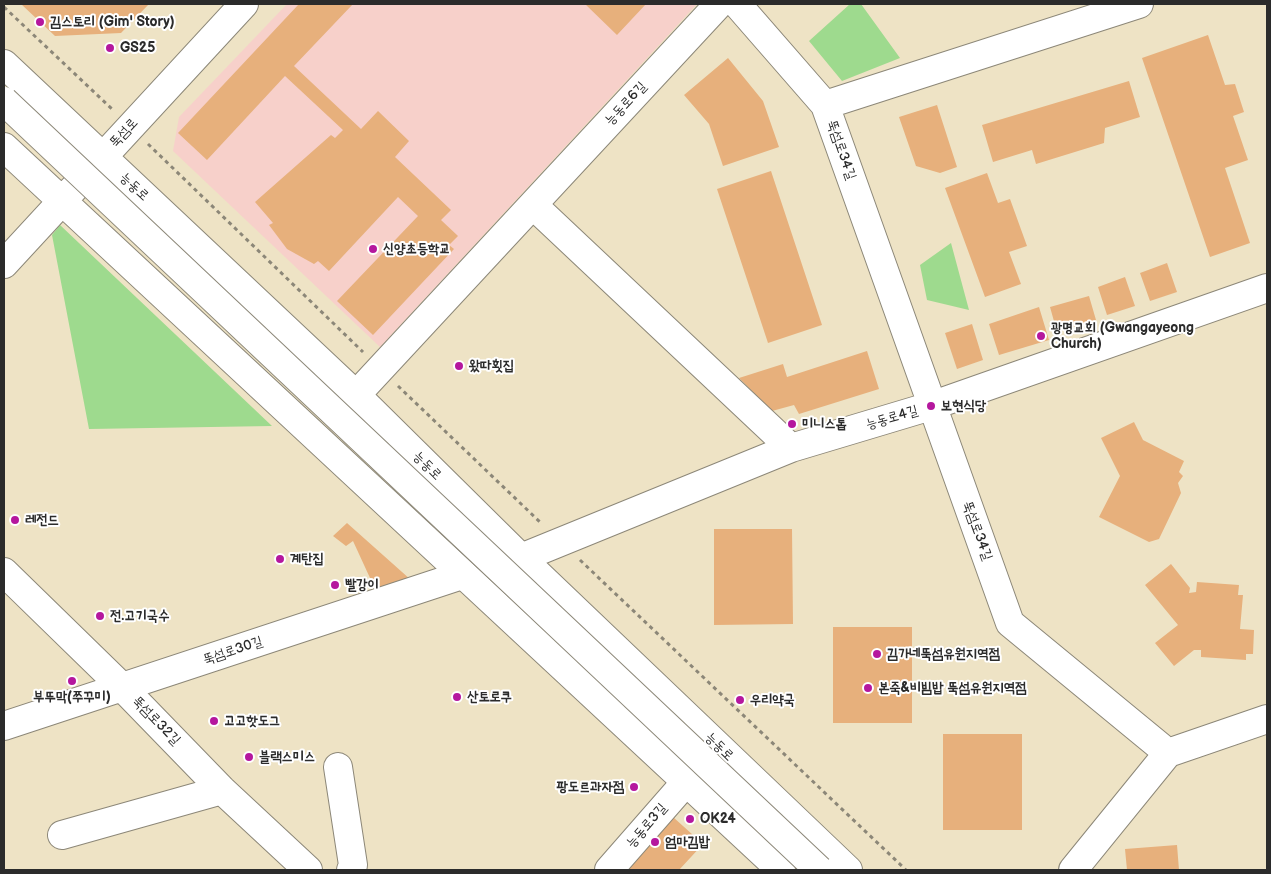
<!DOCTYPE html>
<meta charset="utf-8">
<style>
body{margin:0}
#map{position:relative;width:1271px;height:874px;overflow:hidden;background:#eee3c5;font-family:"Balsamiq Sans",sans-serif}
canvas{display:block}
.frame{position:absolute;inset:0;border:5px solid #2b2b2b;pointer-events:none}
</style>
<div id="map">
<canvas width="1271" height="874"></canvas>
<div class="frame"></div>
</div>
<script>
const context = document.querySelector('canvas').getContext('2d');
context.lineJoin = 'round';
function fillPath(path, color) { context.fillStyle = color; context.fill(path, 'evenodd'); }
const poly = rows => new Path2D(rows.map(r => 'M' + r).join(''));
function trace(path, color, width, dash) { context.strokeStyle = color; context.lineWidth = width; context.lineCap = dash ? 'butt' : 'round'; context.setLineDash(dash || []); context.stroke(path); }
function drawText(font, color, halo, rows, align = 'center') {
  context.font = font + ' "Balsamiq Sans","Poor Story",sans-serif'; context.lineWidth = 4; context.setLineDash([]); context.textBaseline = 'middle'; context.strokeStyle = halo; context.fillStyle = color; for (const [text, x, y, turn = 0] of rows) {
    context.save(); context.translate(x, y); context.rotate((+turn || 0) * Math.PI / 180); context.textAlign = isNaN(turn) ? turn : align; if (halo) context.strokeText(text, 0, 0); context.fillText(text, 0, 0); context.restore();
  }
}
const built = poly([
 [287,4,697,4,380,347,173,151,179,117]
]);
const green = poly([
 [850,4,861,4,900,58,842,81,809,41],
 [60,225,272,426,89,429,52,235],
 [951,243,969,310,927,300,920,265]
]);
const building = poly([
 [21,4,149,4,121,33,55,36],
 [299,4,353,4,294,66,361,129,378,111,409,141,395,157,451,210,441,220,458,236,449,245,454,249,373,335,337,301,418,216,398,197,329,271,318,261,314,264,287,249,269,225,273,223,255,202,331,135,335,138,343,130,285,76,207,160,178,133],
 [585,4,646,4,617,35],
 [1208,35,1225,85,1235,84,1244,112,1233,116,1248,160,1225,168,1250,243,1210,257,1142,58],
 [728,58,763,101,779,147,723,166,709,124,684,95],
 [1129,81,1140,117,1105,128,1104,143,1036,164,1032,150,993,162,982,125],
 [937,105,957,167,940,173,916,166,899,117],
 [771,171,822,325,768,343,717,189],
 [987,173,998,203,1010,199,1027,246,1009,252,1021,284,985,297,945,188],
 [1167,263,1177,292,1150,301,1140,273],
 [1125,277,1135,306,1107,315,1098,287],
 [1089,296,1096,320,1057,332,1050,307],
 [1039,307,1049,340,999,355,989,324],
 [972,324,983,360,957,369,945,333],
 [867,351,879,389,799,414,794,405,772,411,739,378,783,364,787,377],
 [1134,422,1143,440,1184,461,1179,472,1183,476,1178,483,1181,493,1159,539,1149,542,1099,517,1120,476,1101,438],
 [347,523,411,580,376,591,353,541,346,546,333,536],
 [714,529,792,529,793,624,714,625],
 [1171,564,1190,588,1189,593,1196,592,1197,582,1239,585,1238,595,1243,595,1240,629,1254,630,1253,654,1246,654,1246,660,1201,657,1201,650,1194,650,1174,666,1155,643,1178,625,1145,585],
 [833,627,912,627,912,723,833,723],
 [943,734,1022,734,1022,830,943,830],
 [673,817,703,844,679,870,625,870],
 [1177,845,1179,870,1127,870,1125,849]
]);
const path = poly([
 [4,7,113,110],
 [148,144,363,352],
 [398,386,541,523],
 [580,560,906,870]
]);
const minor = poly([
 [737,4,825,105,1010,623,1168,753,1073,870],
 [825,105,1139,4],
 [533,205,791,448],
 [356,395,719,4],
 [521,558,791,448,931,406,1267,288],
 [4,572,122,687,222,790,308,870],
 [4,726,462,575],
 [1168,753,1267,719],
 [338,767,353,865,351,870],
 [62,835,222,790],
 [609,870,686,782]
]);
const major = poly([
 [4,64,356,395,521,558,848,870],
 [4,147,781,870],
 [4,264,244,4]
]);
const rail = poly([
 [4,98,826,870],
 [4,117,805,870]
]);
const highwayBridge = poly([
 [4,101,819,870]
]);
const markers = [
 [40,22,5,"#b5179e"],
 [110,48,5,"#b5179e"],
 [373,249,5,"#b5179e"],
 [1041,336,5,"#b5179e"],
 [459,366,5,"#b5179e"],
 [931,406,5,"#b5179e"],
 [792,424,5,"#b5179e"],
 [15,520,5,"#b5179e"],
 [280,559,5,"#b5179e"],
 [335,585,5,"#b5179e"],
 [100,616,5,"#b5179e"],
 [877,654,5,"#b5179e"],
 [72,681,5,"#b5179e"],
 [868,688,5,"#b5179e"],
 [457,697,5,"#b5179e"],
 [740,700,5,"#b5179e"],
 [214,721,5,"#b5179e"],
 [249,757,5,"#b5179e"],
 [634,787,5,"#b5179e"],
 [690,819,5,"#b5179e"],
 [655,842,5,"#b5179e"]
];
const poiNames = [
 ["김스토리 (Gim' Story)",50,22],
 ["GS25",120,48],
 ["신양초등학교",383,249],
 ["광명교회 (Gwangayeong",1051,328],
 ["Church)",1051,344],
 ["왔따횟집",469,366],
 ["보현식당",941,406],
 ["미니스톱",802,424],
 ["레전드",25,520],
 ["계탄집",290,559],
 ["빨강이",345,585],
 ["전.고기국수",110,616],
 ["김가네뚝섬유원지역점",887,654],
 ["본죽&비빔밥 뚝섬유원지역점",878,688],
 ["부뚜막(쭈꾸미)",72,697,"center"],
 ["산토로쿠",467,697],
 ["우리약국",750,700],
 ["고고핫도그",224,721],
 ["블랙스미스",259,757],
 ["팡도르과자점",624,787,"right"],
 ["OK24",700,819],
 ["엄마김밥",665,842]
];
const streetNames = [
 ["능동로6길",626,104,-47],
 ["뚝섬로",124,133,-47],
 ["뚝섬로34길",841,150,71],
 ["능동로",134,187,43],
 ["능동로4길",892,418,-16],
 ["능동로",427,466,45],
 ["뚝섬로34길",977,531,70],
 ["뚝섬로30길",233,651,-18],
 ["뚝섬로32길",156,721,46],
 ["능동로",719,747,44],
 ["능동로3길",647,826,-49]
];
fillPath(built, '#f7d0ca');
fillPath(green, '#9eda8e');
fillPath(building, '#e7b07c');
trace(minor, '#8c8778', 30);
trace(major, '#8c8778', 30);
trace(path, '#8c8778', 3, [4, 4]);
trace(minor, '#fff', 28);
trace(major, '#fff', 28);
trace(rail, '#2b2b2b', 4);
trace(highwayBridge, '#8c8778', 30, []);
trace(highwayBridge, '#fff', 28);
for (const [x, y, r, color] of markers) { const dot = new Path2D(); dot.arc(x, y, r, 0, 2 * Math.PI); context.fillStyle = color; context.fill(dot); trace(dot, '#fff', 2); }
drawText('bold 14px', '#2b2b2b', '#fff', poiNames, 'left');
drawText('14px', '#2b2b2b', '#fff', streetNames);
</script>
